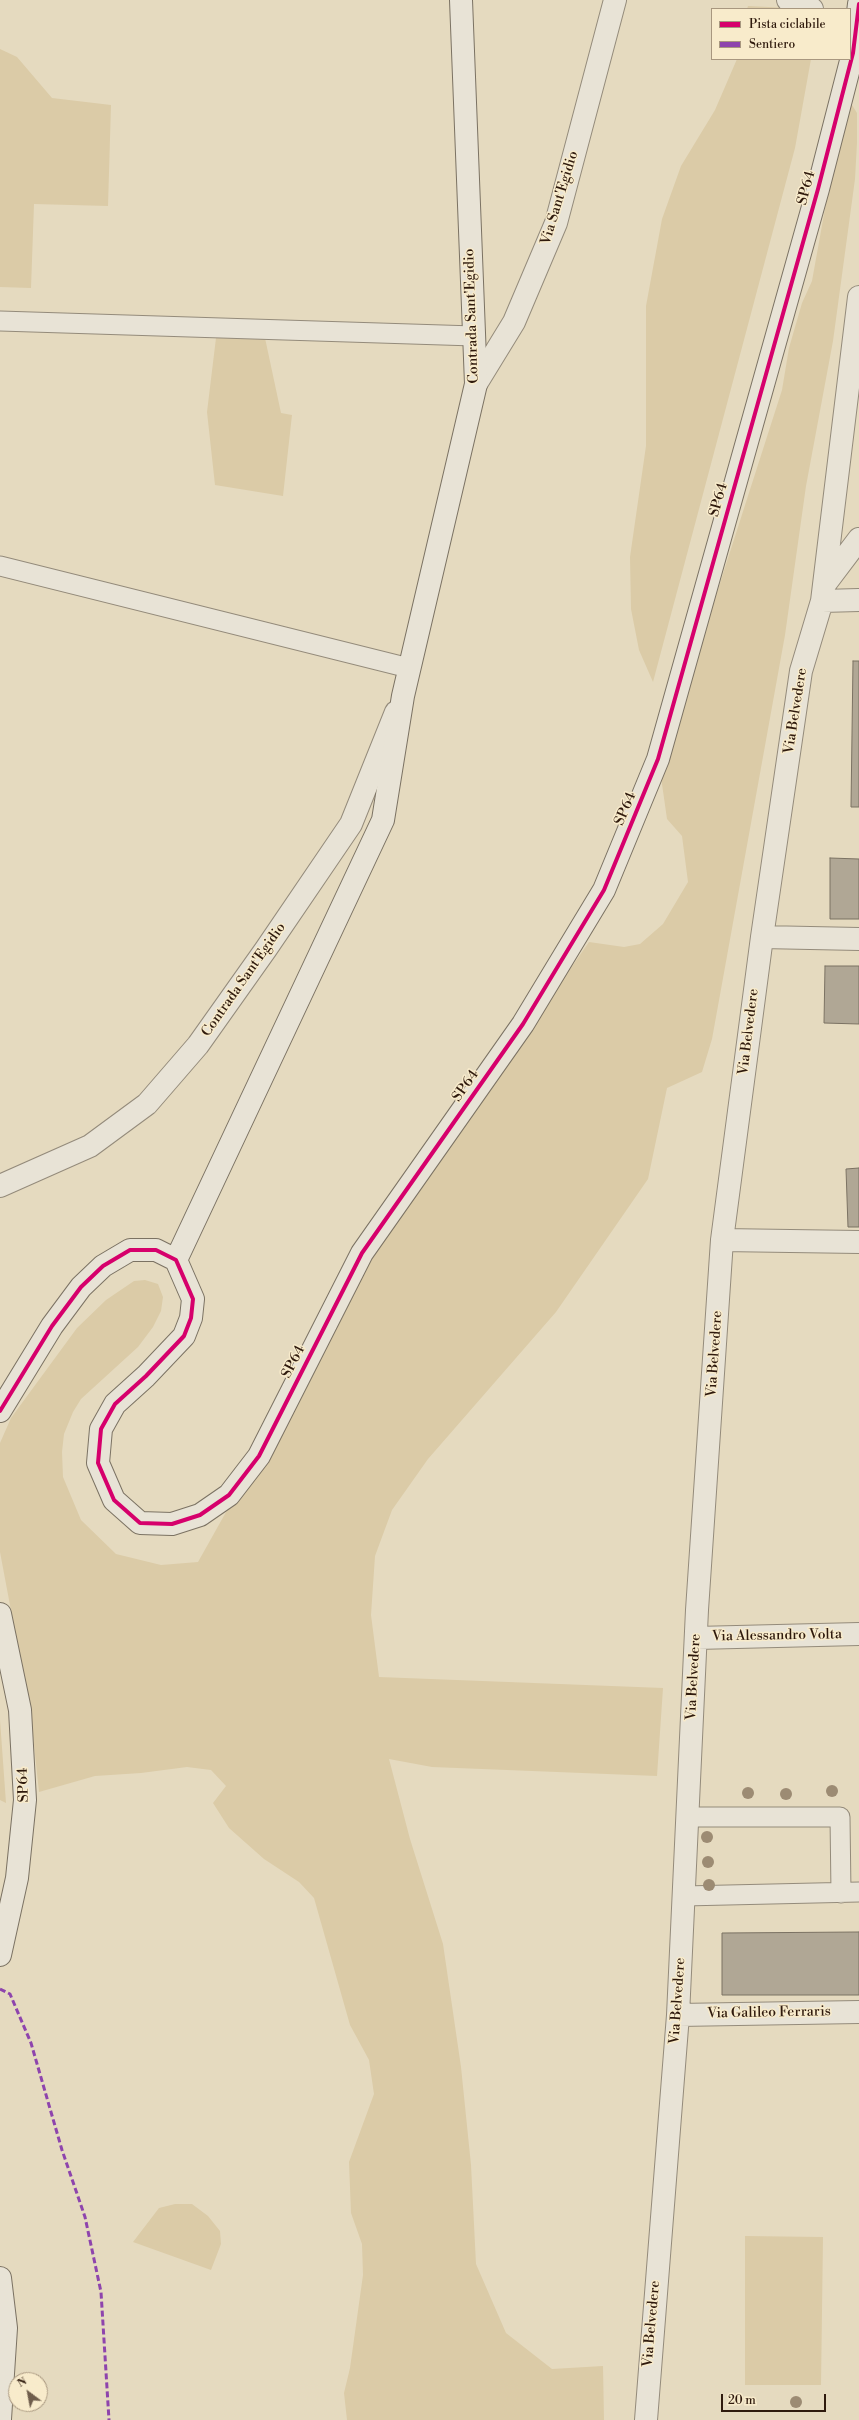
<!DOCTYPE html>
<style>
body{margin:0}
#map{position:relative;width:859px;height:2420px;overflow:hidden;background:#e5dabf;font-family:"Libre Bodoni",serif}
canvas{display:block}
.legend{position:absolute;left:711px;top:8px;width:140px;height:52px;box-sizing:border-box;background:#f8ebcb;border:1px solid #a8977f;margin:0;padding:5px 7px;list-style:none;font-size:12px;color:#2f1a0d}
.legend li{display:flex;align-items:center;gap:8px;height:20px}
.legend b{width:20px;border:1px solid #a8977f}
.north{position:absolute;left:8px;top:2372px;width:40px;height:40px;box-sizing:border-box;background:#f8ebcb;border:1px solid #a8977f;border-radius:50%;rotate:328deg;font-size:11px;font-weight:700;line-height:16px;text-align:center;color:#2f1a0d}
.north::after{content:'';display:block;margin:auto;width:14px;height:18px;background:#6f5d4b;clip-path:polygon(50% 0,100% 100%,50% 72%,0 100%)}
.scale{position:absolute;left:721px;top:2394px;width:105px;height:18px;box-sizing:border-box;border:2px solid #2f1a0d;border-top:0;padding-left:5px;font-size:12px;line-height:14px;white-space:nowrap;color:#2f1a0d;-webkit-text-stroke:3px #f8ebcb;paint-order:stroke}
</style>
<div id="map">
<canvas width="859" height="2420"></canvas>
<ul class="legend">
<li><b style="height:5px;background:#d6006c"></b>Pista ciclabile</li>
<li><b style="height:5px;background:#8e44ad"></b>Sentiero</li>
</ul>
<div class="north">N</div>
<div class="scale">20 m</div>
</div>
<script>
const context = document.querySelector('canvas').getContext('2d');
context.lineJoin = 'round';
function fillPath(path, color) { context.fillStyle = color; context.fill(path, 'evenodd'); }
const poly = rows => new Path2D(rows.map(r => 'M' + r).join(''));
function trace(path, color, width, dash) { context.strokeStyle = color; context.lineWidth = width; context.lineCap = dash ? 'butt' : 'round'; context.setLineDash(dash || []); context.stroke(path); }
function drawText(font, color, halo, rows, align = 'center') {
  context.font = font + ' "Libre Bodoni",serif'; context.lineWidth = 3; context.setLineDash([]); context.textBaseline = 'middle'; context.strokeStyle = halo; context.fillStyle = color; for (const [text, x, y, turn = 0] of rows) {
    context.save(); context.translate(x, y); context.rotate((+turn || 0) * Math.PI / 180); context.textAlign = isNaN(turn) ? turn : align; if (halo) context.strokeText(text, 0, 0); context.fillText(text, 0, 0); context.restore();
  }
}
const green = poly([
 [748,6,789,8,790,9,747,9],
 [0,49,17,57,52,98,111,105,108,206,34,204,31,288,0,287],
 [737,59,811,59,795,148,653,682,639,650,631,609,630,557,646,446,646,306,662,219,681,166,715,110],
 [844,103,852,105,857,113,857,143,855,179,833,341,806,486,785,635,712,1039,702,1072,667,1088,648,1179,556,1312,428,1459,392,1510,375,1556,371,1615,379,1677,663,1688,657,1776,432,1767,389,1759,410,1839,443,1944,461,2067,471,2165,476,2264,506,2333,552,2369,603,2366,604,2420,347,2420,344,2393,350,2368,363,2275,362,2244,351,2213,349,2162,374,2094,369,2060,350,2025,314,1898,299,1882,264,1859,229,1828,213,1803,226,1786,211,1770,187,1767,141,1773,95,1776,39,1792,31,1717,0,1552,0,1443,11,1418,77,1328,106,1300,134,1281,145,1280,158,1284,163,1297,161,1311,153,1327,138,1347,81,1399,73,1412,64,1434,62,1452,63,1477,81,1520,116,1554,161,1565,198,1562,372,1252,589,942,624,947,640,944,663,924,688,882,682,836,667,819,660,770,782,390,789,348,802,303,812,281],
 [216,338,265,338,281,413,292,415,283,496,215,485,207,412],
 [0,1720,6,1803,0,1800],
 [175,2204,192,2204,208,2216,220,2231,221,2244,211,2270,133,2242,159,2208],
 [745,2236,823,2237,821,2385,745,2385]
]);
const building = poly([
 [853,661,859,661,859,807,851,807,853,661],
 [830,858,859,859,859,919,830,919,830,858],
 [825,966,859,966,859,1024,824,1023,825,966],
 [859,1168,859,1227,848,1227,846,1169,859,1168],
 [859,1932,859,1995,722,1995,722,1933,859,1932]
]);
const lane = poly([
 [0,321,474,336],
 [0,566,409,668],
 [687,1817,840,1817,841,1893],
 [684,1896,859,1892]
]);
const street = poly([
 [788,0,812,9],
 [476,384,514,322,556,223,615,0],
 [825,584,859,539],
 [822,601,859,600],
 [762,937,859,939],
 [0,1186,90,1146,147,1104,198,1045,266,949,351,824,396,712],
 [722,1240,859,1242],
 [696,1638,859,1634],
 [678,2015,859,2012],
 [646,2420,678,2015,697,1610,722,1240,762,937,801,671,822,601,859,297]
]);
const secondary = poly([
 [176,1260,383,820,403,696,476,384,461,0],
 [0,1411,52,1326,81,1287,103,1266,130,1250,156,1250,176,1260,193,1299,191,1318,184,1336,146,1376,115,1404,101,1429,98,1463,114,1500,140,1523,172,1524,200,1515,229,1495,259,1456,362,1253,523,1024,604,890,658,759,818,189,853,53,859,4],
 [0,1614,20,1710,25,1800,17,1878,0,1955],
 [0,2278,6,2328,0,2419]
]);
const quiet = poly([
 [0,1989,10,1994,31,2043,62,2150,85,2217,101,2292,109,2420]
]);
const cycleway = poly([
 [0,1411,52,1326,81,1287,103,1266,130,1250,156,1250,176,1260,193,1299,191,1318,184,1336,146,1376,115,1404,101,1429,98,1463,114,1500,140,1523,172,1524,200,1515,229,1495,259,1456,362,1253,523,1024,604,890,658,759,818,189,853,53,859,4]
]);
const trees = [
 [832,1791],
 [748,1793],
 [786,1794],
 [707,1837],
 [708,1862],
 [709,1885],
 [796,2402]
];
const streetNames = [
 ["SP64",807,188,-75],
 ["Via Sant'Egidio",560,198,-73],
 ["Contrada Sant'Egidio",472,316,-92],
 ["SP64",719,500,-74],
 ["Via Belvedere",796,711,-81],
 ["SP64",626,809,-67],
 ["Contrada Sant'Egidio",244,980,-55],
 ["Via Belvedere",749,1032,-83],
 ["SP64",466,1086,-55],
 ["Via Belvedere",715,1354,-86],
 ["SP64",294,1362,-63],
 ["Via Alessandro Volta",777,1636,-1],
 ["Via Belvedere",694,1677,-87],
 ["SP64",24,1785,-92],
 ["Via Belvedere",678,2001,-86],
 ["Via Galileo Ferraris",769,2013,-1],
 ["Via Belvedere",652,2324,-85]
];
fillPath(green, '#dbcba7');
fillPath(building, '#b0a795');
trace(building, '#7b7263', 1);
trace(lane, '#948b7b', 21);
trace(street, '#948b7b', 24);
trace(secondary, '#7b7263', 24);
trace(lane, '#e8e3d6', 19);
trace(street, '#e8e3d6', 22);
trace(secondary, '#e8e3d6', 22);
trace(quiet, '#8e44ad', 3, [6, 3]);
trace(cycleway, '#d6006c', 4);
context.fillStyle = '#9c8b73';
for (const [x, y] of trees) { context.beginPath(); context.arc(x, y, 6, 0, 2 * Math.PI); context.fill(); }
drawText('14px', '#2f1a0d', '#f8ebcb', streetNames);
</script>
